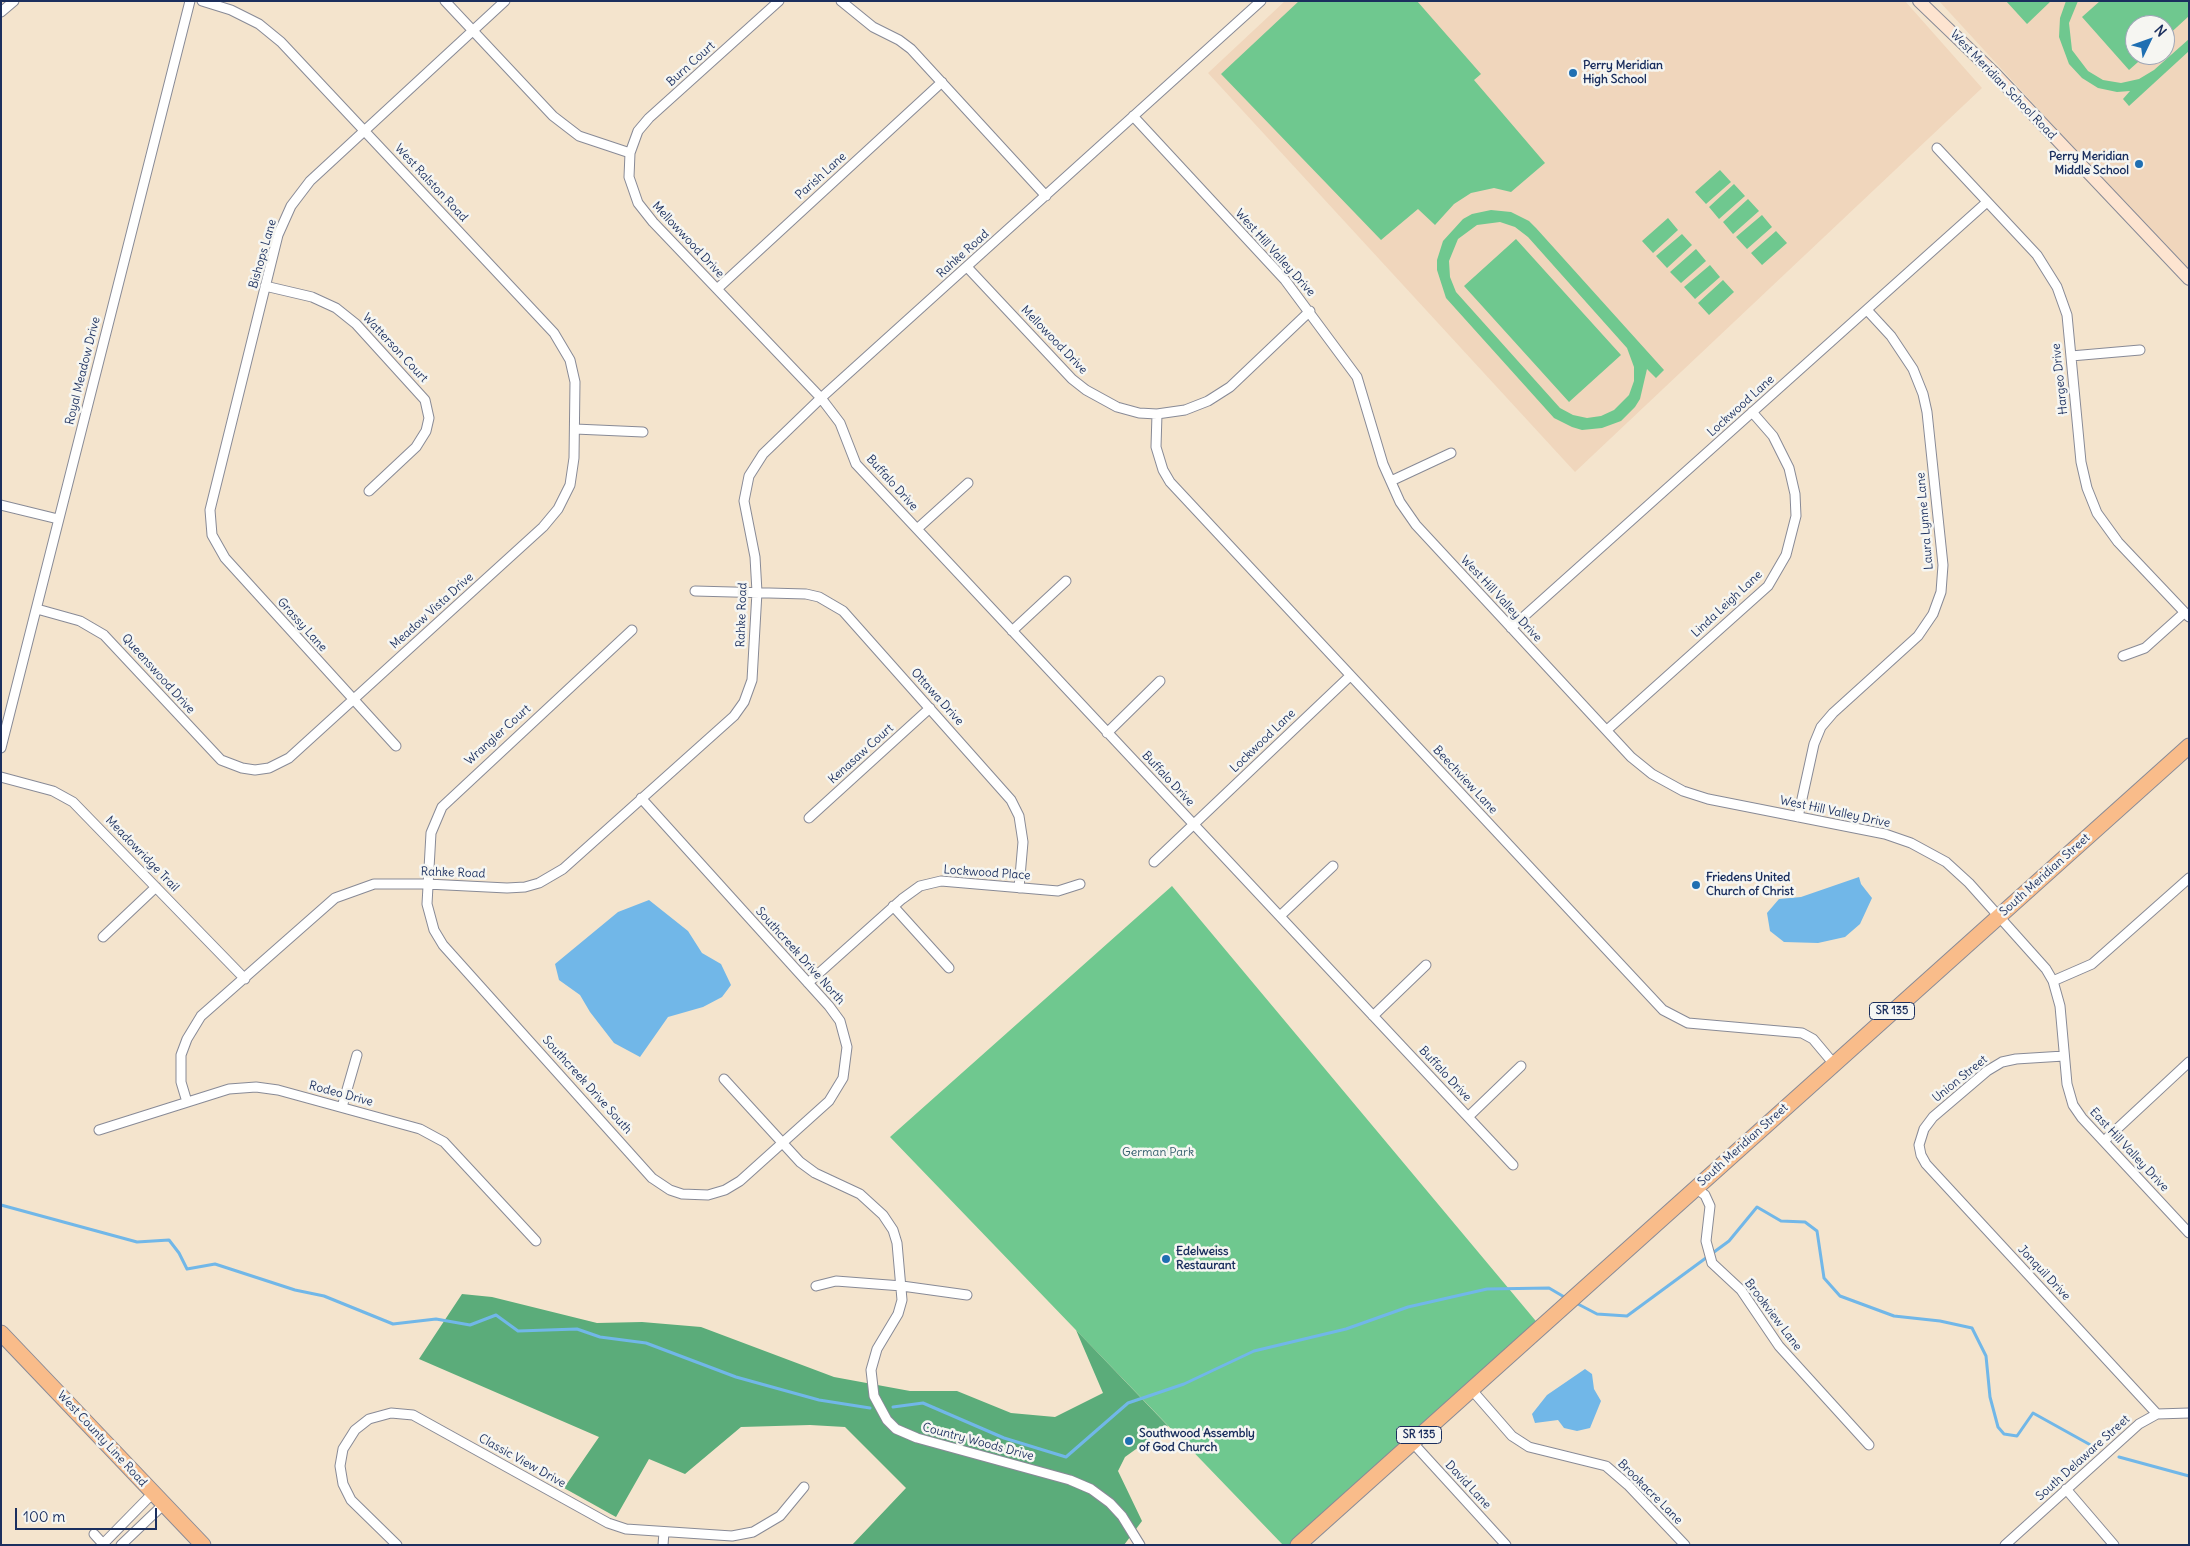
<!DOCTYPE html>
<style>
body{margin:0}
#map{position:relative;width:2190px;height:1546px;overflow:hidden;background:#f4e4cd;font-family:Delius,sans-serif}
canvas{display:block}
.frame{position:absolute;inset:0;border:2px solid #1b2f5e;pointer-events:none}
.north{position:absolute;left:2125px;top:15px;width:50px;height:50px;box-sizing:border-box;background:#f6f6f2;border:1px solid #9ea6b7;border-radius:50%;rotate:48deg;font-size:14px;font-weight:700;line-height:20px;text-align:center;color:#1b2f5e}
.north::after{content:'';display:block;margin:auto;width:18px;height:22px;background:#1f6fb2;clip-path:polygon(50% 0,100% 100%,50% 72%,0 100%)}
.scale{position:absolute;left:15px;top:1508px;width:142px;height:22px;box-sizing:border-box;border:2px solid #1b2f5e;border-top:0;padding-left:6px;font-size:15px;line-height:18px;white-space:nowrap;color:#1b2f5e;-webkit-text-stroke:4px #f6f6f2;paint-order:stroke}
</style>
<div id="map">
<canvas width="2190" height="1546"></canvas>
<div class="frame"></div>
<div class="north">N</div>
<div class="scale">100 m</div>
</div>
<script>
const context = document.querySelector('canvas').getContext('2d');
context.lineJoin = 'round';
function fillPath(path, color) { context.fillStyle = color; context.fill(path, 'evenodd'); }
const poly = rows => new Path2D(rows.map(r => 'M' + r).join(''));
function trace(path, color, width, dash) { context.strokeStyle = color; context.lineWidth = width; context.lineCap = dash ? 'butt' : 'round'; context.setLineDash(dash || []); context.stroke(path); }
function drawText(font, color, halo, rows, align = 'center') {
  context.font = font + ' Delius,sans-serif'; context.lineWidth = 5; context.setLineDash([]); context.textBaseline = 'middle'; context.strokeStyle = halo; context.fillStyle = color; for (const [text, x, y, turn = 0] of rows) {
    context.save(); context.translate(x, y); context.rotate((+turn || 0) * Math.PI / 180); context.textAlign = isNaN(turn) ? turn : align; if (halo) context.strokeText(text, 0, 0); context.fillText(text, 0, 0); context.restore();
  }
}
const built = poly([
 [1285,1,1905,1,1982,88,1575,472,1208,73],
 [1939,1,2189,1,2189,273],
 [2135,25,2165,25,2165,55,2135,55]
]);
const green = poly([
 [1299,1,1417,1,1481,74,1474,80,1545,163,1511,192,1494,188,1471,193,1454,204,1435,225,1418,209,1381,240,1221,74],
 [2006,1,2051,1,2027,24],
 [2066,1,2078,1,2069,23,2072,50,2088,71,2103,80,2121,83,2139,79,2154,70,2189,39,2189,51,2129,106,2123,99,2130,91,2117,92,2098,88,2082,78,2069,64,2059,37,2060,18],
 [2100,1,2189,1,2189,16,2165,38,2165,25,2135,25,2135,55,2146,55,2129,70,2082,17],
 [1720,170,1731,182,1706,204,1695,192],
 [1734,184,1745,196,1719,219,1709,207],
 [1748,199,1759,211,1733,234,1723,222],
 [1491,210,1511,212,1529,221,1536,228,1664,370,1656,378,1647,369,1640,399,1635,407,1621,421,1602,428,1582,430,1572,427,1554,418,1446,298,1437,270,1437,260,1443,241,1463,219,1472,214],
 [1500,222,1515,227,1528,237,1627,348,1634,367,1634,381,1629,395,1614,410,1601,416,1587,418,1573,415,1560,408,1456,292,1450,277,1449,261,1458,239,1477,225],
 [1762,215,1772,227,1747,249,1736,237],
 [1668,218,1678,230,1653,253,1642,241],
 [1776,231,1787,243,1762,265,1751,253],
 [1682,234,1692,245,1667,268,1656,256],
 [1516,239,1621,355,1569,402,1464,286],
 [1696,249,1706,261,1681,283,1670,272],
 [1710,265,1720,277,1695,299,1684,287],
 [1723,280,1734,292,1709,315,1698,303],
 [1172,886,1540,1326,1298,1545,1283,1545,890,1137]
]);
const forest = poly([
 [462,1294,492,1297,597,1323,642,1322,701,1327,834,1377,910,1391,957,1391,1011,1413,1055,1417,1103,1393,1076,1330,1168,1426,1125,1457,1118,1471,1142,1521,1124,1545,852,1545,906,1488,845,1427,810,1425,741,1427,685,1474,649,1459,616,1517,564,1488,599,1437,419,1359]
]);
const water = poly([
 [1859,877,1861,884,1872,898,1860,924,1845,937,1818,943,1784,942,1770,931,1767,913,1779,899,1801,897],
 [649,900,688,931,702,953,721,964,731,985,722,997,703,1007,668,1017,640,1057,614,1043,590,1012,580,995,559,980,555,964,618,912],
 [1585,1369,1592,1374,1594,1389,1601,1401,1590,1428,1577,1431,1564,1428,1558,1420,1535,1423,1532,1414,1547,1395]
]);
const stream = poly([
 [1,1205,137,1242,169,1240,179,1253,187,1269,215,1264,295,1290,324,1296,393,1324,436,1319,470,1325,496,1315,518,1331,577,1329,600,1337,646,1343,736,1377,819,1400,870,1408],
 [1576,1303,1597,1314,1627,1316,1729,1241,1757,1207,1781,1221,1805,1222,1817,1231,1824,1278,1840,1296,1894,1316,1940,1321,1972,1328,1986,1356,1990,1397,1998,1427,2004,1434,2017,1436,2033,1413,2096,1448],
 [893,1407,923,1403,1004,1438,1066,1457,1128,1403,1184,1384,1254,1351,1346,1329,1408,1307,1487,1289,1549,1288,1566,1298],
 [2119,1457,2189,1476]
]);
const street = poly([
 [445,1,553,116,579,136,630,153],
 [779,1,649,118,638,131,630,153,629,177,638,203,653,222,821,398,840,423,856,464,1513,1165],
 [841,1,873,27,899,40,911,49,1046,196],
 [1,12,14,1],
 [1133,116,1285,280,1357,377,1383,464,1400,502,1416,525,1631,757,1652,774,1683,791,1708,799,1885,834,1911,843,1946,862,1969,883,2046,969,2053,981,2060,1006,2067,1084,2073,1105,2082,1118,2189,1233],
 [1937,148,2037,255,2057,287,2067,315,2081,462,2087,488,2097,513,2118,542,2189,617],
 [967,267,1072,379,1086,390,1117,407,1139,413,1157,414,1185,410,1208,401,1230,387,1310,311],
 [265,286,312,297,336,308,356,324,425,400,429,418,426,431,416,447,369,491],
 [717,289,942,82],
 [2071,356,2140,350],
 [1157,414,1156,447,1163,470,1170,482,1663,1010,1688,1023,1802,1033,1813,1039,1834,1064],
 [575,429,643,432],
 [1391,481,1451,453],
 [1,505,58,519],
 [917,529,968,483],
 [695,591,806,594,819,597,843,611,1011,800,1019,816,1023,842,1019,888],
 [37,609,80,621,104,635,221,760,242,768,255,770,269,768,289,758,543,527,558,509,570,485,574,458,575,382,570,360,554,333,281,42,259,24,231,10,202,1],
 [1511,628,1987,202],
 [632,630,442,807,431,833,427,904,434,930,443,945,652,1178,670,1190,682,1194,708,1195,725,1190,740,1181,829,1101,843,1078,847,1047,840,1021,829,1006,641,798],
 [1012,631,1066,581],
 [2123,656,2145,648,2184,613],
 [1607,730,1768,586,1786,555,1796,516,1795,494,1789,468,1773,436,1752,412],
 [1107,733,1160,681],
 [396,746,225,558,212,535,210,510,278,235,291,206,310,181,505,1],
 [1,748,190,1],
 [1,777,53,791,73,802,245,979],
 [1798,817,1814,744,1821,727,1833,713,1918,636,1933,614,1941,592,1943,565,1927,412,1923,394,1913,369,1891,336,1867,310],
 [809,818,930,708],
 [1154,862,1350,676],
 [893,906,949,968],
 [1280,916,1333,866],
 [103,937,156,887],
 [2053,981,2092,964,2189,878],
 [808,983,902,899,920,886,941,881,1058,891,1080,884],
 [1373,1016,1426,965],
 [2064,1056,2016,1059,2002,1062,1987,1071,1933,1117,1924,1129,1919,1145,1921,1155,1926,1164,2157,1414],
 [724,1079,800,1162,815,1173,860,1194,883,1215,893,1230,897,1243,902,1300,898,1314,877,1349,871,1370,874,1396,887,1420,896,1429,917,1438,1070,1480,1091,1489,1110,1503,1122,1516,1140,1545],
 [187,1102,181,1082,181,1055,187,1039,201,1016,335,898,374,884,427,884,507,888,525,887,539,883,563,869,734,716,744,702,752,680,757,592,755,557,744,501,749,476,763,454,821,398,1261,1],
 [342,1107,357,1055],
 [1468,1117,1521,1066],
 [99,1130,229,1089,256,1087,278,1090,420,1129,444,1142,536,1241],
 [2104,1141,2189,1062],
 [1695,1188,1705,1195,1710,1206,1706,1241,1712,1263,1741,1290,1779,1346,1869,1445],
 [816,1286,836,1281,902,1286,967,1295],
 [1471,1389,1512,1436,1529,1447,1606,1466,1628,1485,1685,1545],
 [1412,1442,1506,1545],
 [2066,1489,2114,1545],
 [94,1534,104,1545],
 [102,1545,153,1493],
 [121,1545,164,1504],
 [397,1545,351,1500,343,1484,340,1466,343,1449,355,1430,369,1419,391,1413,413,1415,608,1523,626,1529,732,1536,753,1532,780,1516,804,1487],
 [663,1545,664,1532],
 [2005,1545,2139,1424,2157,1414,2189,1413]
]);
const secondary = poly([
 [1919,1,1995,74,2189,279]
]);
const primary = poly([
 [1,1333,203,1545],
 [1298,1545,2189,746]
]);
const markers = [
 [1573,73,5,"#1f6fb2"],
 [2139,164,5,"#1f6fb2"],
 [1696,885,5,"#1f6fb2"],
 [1166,1259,5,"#1f6fb2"],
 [1129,1441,5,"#1f6fb2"]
];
const shields = [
 [1892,1011,45],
 [1419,1435,45]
];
const shieldNames = [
 ["SR 135",1892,1011],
 ["SR 135",1419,1435]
];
const streetNames = [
 ["Burn Court",691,64,-42],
 ["West Meridian School Road",2003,85,46],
 ["Parish Lane",821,176,-42],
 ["West Ralston Road",431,183,47],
 ["Mellowwood Drive",688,240,47],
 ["West Hill Valley Drive",1275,253,48],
 ["Bishops Lane",263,254,-74],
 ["Rahke Road",963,254,-42],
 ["Mellowood Drive",1054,340,46],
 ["Watterson Court",395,348,47],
 ["Royal Meadow Drive",83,371,-76],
 ["Hargeo Drive",2060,379,-96],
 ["Lockwood Lane",1741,406,-42],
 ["Buffalo Drive",892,483,48],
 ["Laura Lynne Lane",1925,521,-95],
 ["West Hill Valley Drive",1501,599,47],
 ["Linda Leigh Lane",1727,604,-43],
 ["Meadow Vista Drive",432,611,-42],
 ["Rahke Road",742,615,-88],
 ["Grassy Lane",302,625,48],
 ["Queenswood Drive",158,674,48],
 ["Ottawa Drive",937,697,48],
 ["Wrangler Court",498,735,-42],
 ["Lockwood Lane",1263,741,-44],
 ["Kenasaw Court",861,754,-42],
 ["Buffalo Drive",1168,779,47],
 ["Beechview Lane",1465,780,47],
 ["West Hill Valley Drive",1835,812,12],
 ["Meadowridge Trail",142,854,46],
 ["Rahke Road",453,873,2],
 ["Lockwood Place",987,873,4],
 ["South Meridian Street",2045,875,-42],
 ["Southcreek Drive North",800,956,48],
 ["Buffalo Drive",1445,1074,47],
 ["Union Street",1960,1079,-39],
 ["Southcreek Drive South",587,1085,48],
 ["Rodeo Drive",341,1094,15],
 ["South Meridian Street",1743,1145,-42],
 ["East Hill Valley Drive",2129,1150,47],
 ["Jonquil Drive",2044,1273,47],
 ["Brookview Lane",1773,1315,53],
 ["West County Line Road",102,1439,47],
 ["Country Woods Drive",978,1442,15],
 ["South Delaware Street",2083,1458,-42],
 ["Classic View Drive",522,1461,29],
 ["David Lane",1468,1485,47],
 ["Brookacre Lane",1650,1492,45]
];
const poiNames = [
 ["Perry Meridian",1583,66],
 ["High School",1583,80],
 ["Perry Meridian",2129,157,"right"],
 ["Middle School",2129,171,"right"],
 ["Friedens United",1706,878],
 ["Church of Christ",1706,892],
 ["Edelweiss",1176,1252],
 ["Restaurant",1176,1266],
 ["Southwood Assembly",1139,1434],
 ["of God Church",1139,1448]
];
const parkNames = [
 ["German Park",1158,1153]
];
fillPath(built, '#f0d6bc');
fillPath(green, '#6fc88f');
fillPath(forest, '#5bac7a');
fillPath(water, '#71b7e8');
trace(stream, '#71b7e8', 3);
trace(street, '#888a96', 11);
trace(secondary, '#888a96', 14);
trace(primary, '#888a96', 17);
trace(street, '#fff', 9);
trace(secondary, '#fde4d0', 12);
trace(primary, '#f9bc8a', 15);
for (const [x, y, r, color] of markers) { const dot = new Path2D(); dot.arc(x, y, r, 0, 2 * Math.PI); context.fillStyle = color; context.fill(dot); trace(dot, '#f6f6f2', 2); }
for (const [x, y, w] of shields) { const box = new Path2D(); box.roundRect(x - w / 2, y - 8.5, w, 17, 4); context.fillStyle = '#f6f6f2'; context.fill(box); trace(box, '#1b2f5e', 1); }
drawText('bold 11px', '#1b2f5e', null, shieldNames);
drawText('12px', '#1b2f5e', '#f6f6f2', streetNames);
drawText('bold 12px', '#1b2f5e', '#f6f6f2', poiNames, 'left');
drawText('12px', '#345d6d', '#f6f6f2', parkNames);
</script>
